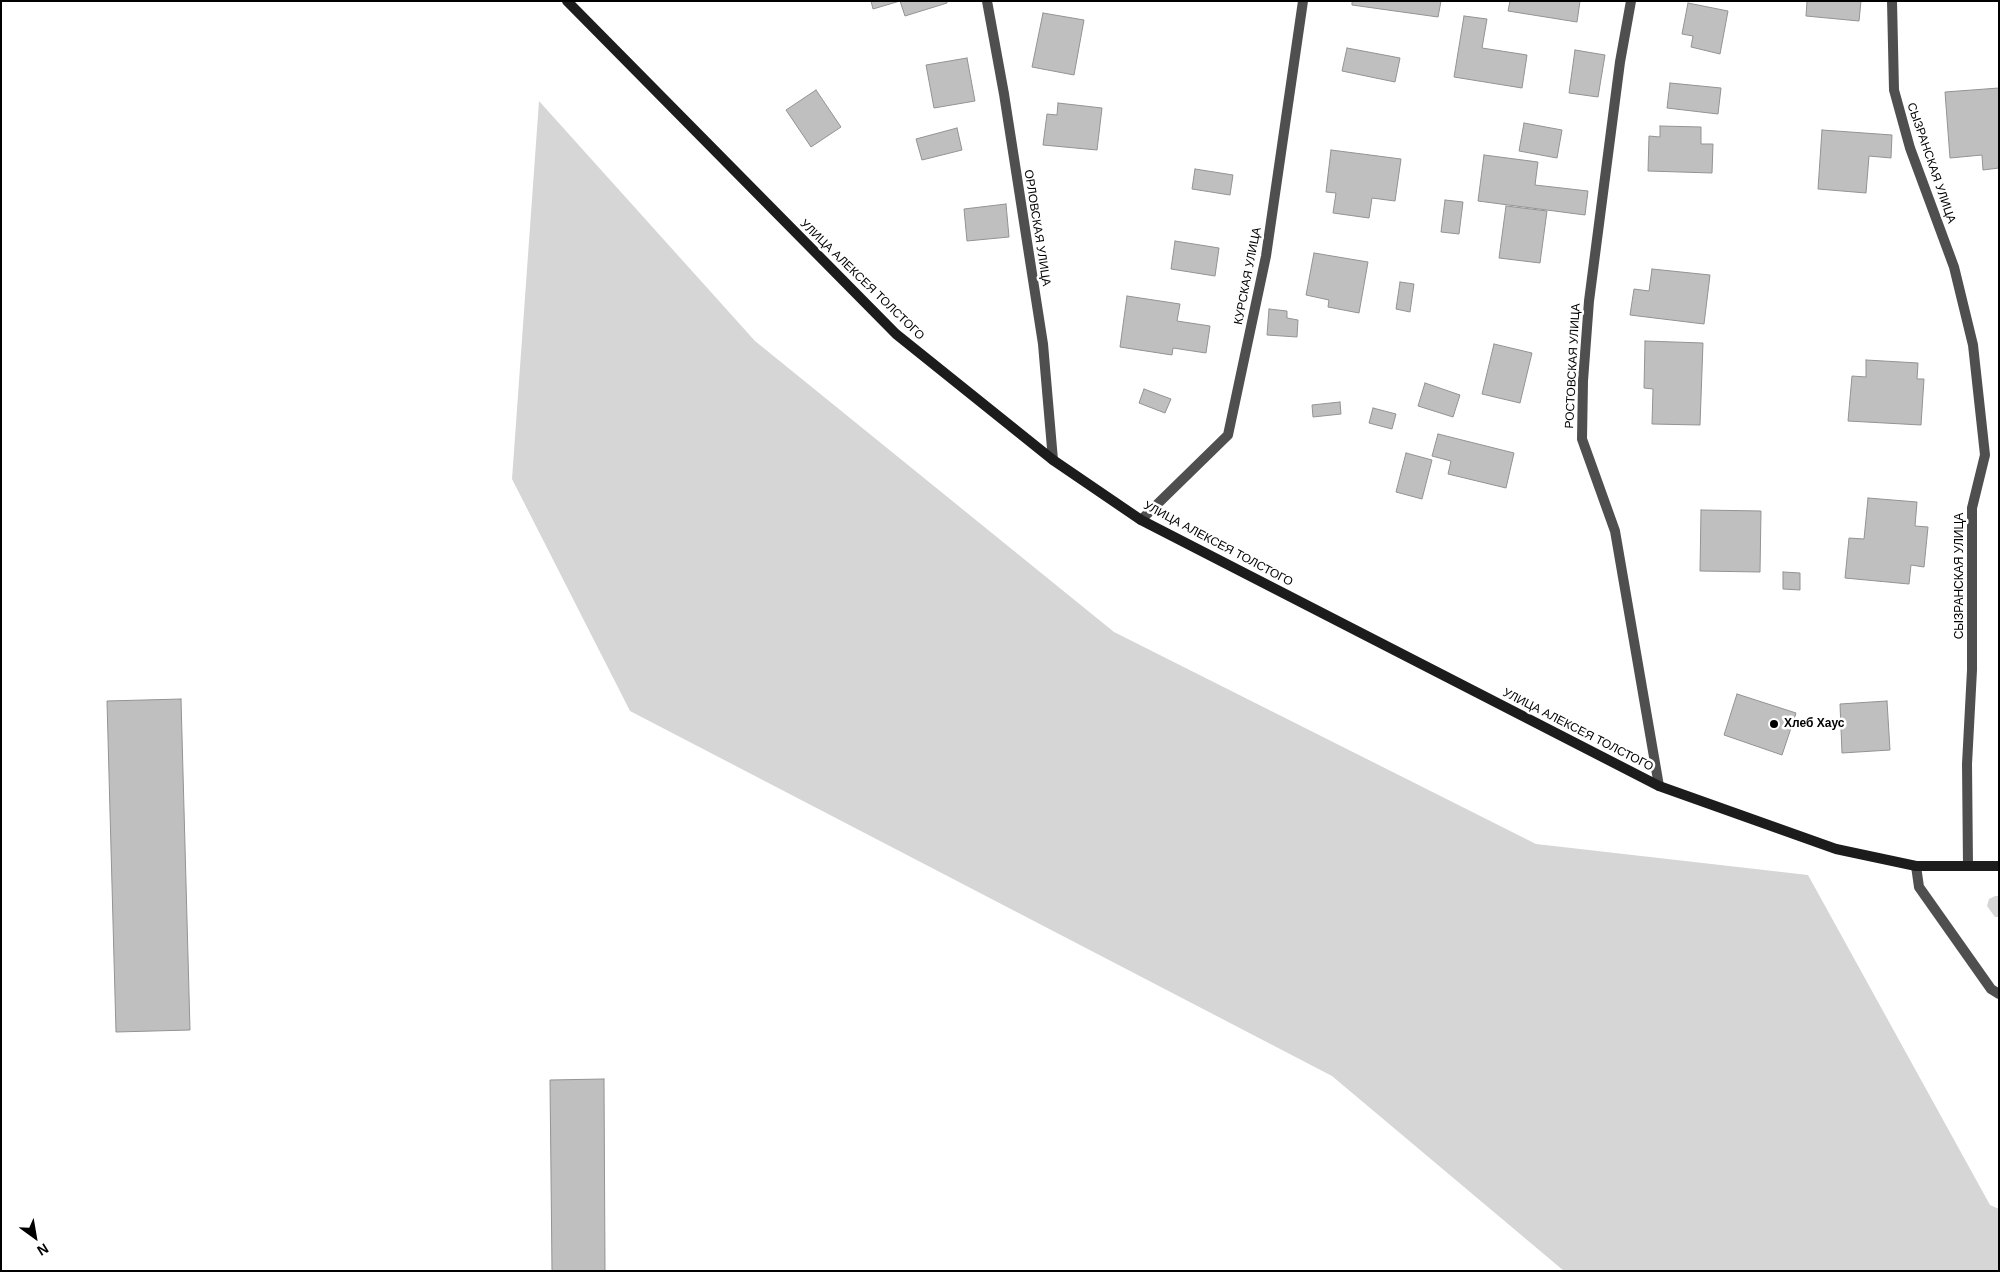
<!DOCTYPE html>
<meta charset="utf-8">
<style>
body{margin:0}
#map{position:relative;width:2000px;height:1272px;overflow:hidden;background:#fff;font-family:Arial,sans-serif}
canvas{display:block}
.frame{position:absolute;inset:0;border:2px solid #000;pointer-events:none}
.north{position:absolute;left:10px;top:1212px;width:50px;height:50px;-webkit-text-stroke:4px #fff;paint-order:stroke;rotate:148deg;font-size:14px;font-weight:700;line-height:20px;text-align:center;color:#000}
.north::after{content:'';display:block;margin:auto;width:18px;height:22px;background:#000;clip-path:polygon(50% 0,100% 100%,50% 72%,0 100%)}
</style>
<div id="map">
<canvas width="2000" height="1272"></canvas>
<div class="frame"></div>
<div class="north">N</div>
</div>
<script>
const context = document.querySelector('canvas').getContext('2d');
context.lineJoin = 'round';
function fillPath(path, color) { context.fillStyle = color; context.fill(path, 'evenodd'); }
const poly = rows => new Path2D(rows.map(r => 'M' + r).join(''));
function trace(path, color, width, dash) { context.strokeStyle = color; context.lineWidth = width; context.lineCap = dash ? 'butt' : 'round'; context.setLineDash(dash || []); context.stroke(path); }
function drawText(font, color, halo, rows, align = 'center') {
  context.font = font + ' Arial,sans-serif'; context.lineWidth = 5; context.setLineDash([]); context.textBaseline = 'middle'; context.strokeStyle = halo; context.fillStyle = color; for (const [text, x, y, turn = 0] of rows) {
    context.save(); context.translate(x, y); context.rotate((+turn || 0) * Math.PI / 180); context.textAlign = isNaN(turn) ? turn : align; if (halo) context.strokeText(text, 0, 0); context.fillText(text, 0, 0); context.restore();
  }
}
const green = poly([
 [539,101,755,341,1114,632,1536,844,1808,875,1990,1205,1999,1209,1999,1271,1564,1271,1332,1076,630,711,512,479],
 [1995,896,1999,896,1999,917,1995,917,1987,906,1989,899]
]);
const building = poly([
 [871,1,900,1,873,9,871,1],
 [900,1,947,1,947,3,905,16,900,1],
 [1352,1,1441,1,1438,17,1352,5,1352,1],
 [1510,1,1580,1,1577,22,1508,11,1510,1],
 [1807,1,1861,1,1859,21,1806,16,1807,1],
 [1688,3,1728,11,1720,54,1691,47,1693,36,1682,34,1688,3],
 [1043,13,1084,20,1074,75,1032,67,1043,13],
 [1464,16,1487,19,1482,48,1527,55,1522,88,1454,77,1464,16],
 [1347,48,1400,58,1395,82,1342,71,1347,48],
 [1575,50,1605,55,1598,97,1569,93,1575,50],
 [967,58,975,101,934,108,926,65,967,58],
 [1670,83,1721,88,1718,114,1667,108,1670,83],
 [1999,88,1999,168,1983,170,1982,155,1950,158,1945,92,1999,88],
 [816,90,841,127,811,147,786,110,816,90],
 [1058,103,1102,108,1097,150,1043,145,1047,114,1057,115,1058,103],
 [1524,123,1562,130,1557,158,1519,151,1524,123],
 [1660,126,1701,127,1701,144,1713,144,1712,173,1648,171,1649,136,1660,137,1660,126],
 [957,128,962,150,922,160,916,139,957,128],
 [1822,130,1892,135,1891,158,1869,156,1866,193,1818,189,1822,130],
 [1331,150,1401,159,1395,201,1372,198,1369,218,1333,213,1336,193,1326,192,1331,150],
 [1484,155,1538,162,1535,185,1588,191,1585,215,1478,201,1484,155],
 [1195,169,1233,175,1230,195,1192,189,1195,169],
 [1445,200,1463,202,1459,234,1441,232,1445,200],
 [1006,204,1009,237,967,241,964,209,1006,204],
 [1506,206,1547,211,1540,263,1499,258,1506,206],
 [1175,241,1219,248,1215,276,1171,269,1175,241],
 [1314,253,1368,262,1359,313,1328,307,1329,300,1306,295,1314,253],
 [1652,269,1710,275,1704,324,1630,315,1634,289,1649,291,1652,269],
 [1400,282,1414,284,1410,312,1396,309,1400,282],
 [1127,296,1180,304,1177,321,1210,326,1206,353,1173,348,1172,355,1120,347,1127,296],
 [1269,309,1287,311,1287,318,1298,320,1297,337,1267,335,1269,309],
 [1645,341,1703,343,1700,425,1652,424,1653,389,1644,388,1645,341],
 [1494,344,1532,353,1520,403,1482,394,1494,344],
 [1866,360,1918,363,1917,379,1924,379,1921,425,1848,421,1852,376,1866,377,1866,360],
 [1425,383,1460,395,1453,417,1418,406,1425,383],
 [1144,389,1171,399,1165,413,1139,403,1144,389],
 [1340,402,1341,414,1313,417,1312,405,1340,402],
 [1373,408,1396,414,1392,429,1369,423,1373,408],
 [1438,434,1514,453,1506,488,1448,474,1451,461,1432,456,1438,434],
 [1406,453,1432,460,1422,499,1396,492,1406,453],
 [1868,498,1917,502,1915,526,1928,527,1924,567,1911,565,1909,584,1845,578,1849,538,1864,539,1868,498],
 [1701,510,1761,511,1760,572,1700,571,1701,510],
 [1783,572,1800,573,1800,590,1783,589,1783,572],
 [1737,694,1796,713,1782,755,1724,735,1737,694],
 [181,699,190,1030,116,1032,107,701,181,699],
 [1887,701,1890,750,1842,753,1840,704,1887,701],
 [604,1079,605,1271,552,1271,550,1080,604,1079]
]);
const lane = poly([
 [1916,866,1919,887,1991,989,1999,994]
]);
const street = poly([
 [987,1,1004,94,1043,344,1053,460],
 [1631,1,1620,62,1589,301,1583,381,1582,439,1615,531,1659,786],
 [1892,1,1894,90,1910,148,1954,267,1973,345,1985,455,1972,508,1972,670,1967,764,1968,866],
 [1141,520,1228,435,1266,256,1303,1]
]);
const secondary = poly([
 [567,1,896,334,1053,460,1141,520,1659,786,1836,849,1916,866,1999,866]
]);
const markers = [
 [1774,724,5,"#000"]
];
const streetNames = [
 ["СЫЗРАНСКАЯ УЛИЦА",1931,163,71],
 ["ОРЛОВСКАЯ УЛИЦА",1037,228,81],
 ["КУРСКАЯ УЛИЦА",1248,276,-79],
 ["УЛИЦА АЛЕКСЕЯ ТОЛСТОГО",862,280,44],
 ["РОСТОВСКАЯ УЛИЦА",1573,366,-87],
 ["УЛИЦА АЛЕКСЕЯ ТОЛСТОГО",1218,544,28],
 ["СЫЗРАНСКАЯ УЛИЦА",1960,576,-90],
 ["УЛИЦА АЛЕКСЕЯ ТОЛСТОГО",1578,730,27]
];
const poiNames = [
 ["Хлеб Хаус",1784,724]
];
fillPath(green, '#d6d6d6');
fillPath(building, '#bfbfbf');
trace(building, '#939393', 1);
trace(lane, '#4f4f4f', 10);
trace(street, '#4f4f4f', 10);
trace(secondary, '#1c1c1c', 10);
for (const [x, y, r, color] of markers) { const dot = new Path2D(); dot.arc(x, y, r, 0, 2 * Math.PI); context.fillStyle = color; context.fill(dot); trace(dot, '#fff', 2); }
drawText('12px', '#000', '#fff', streetNames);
drawText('bold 12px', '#000', '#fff', poiNames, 'left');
</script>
